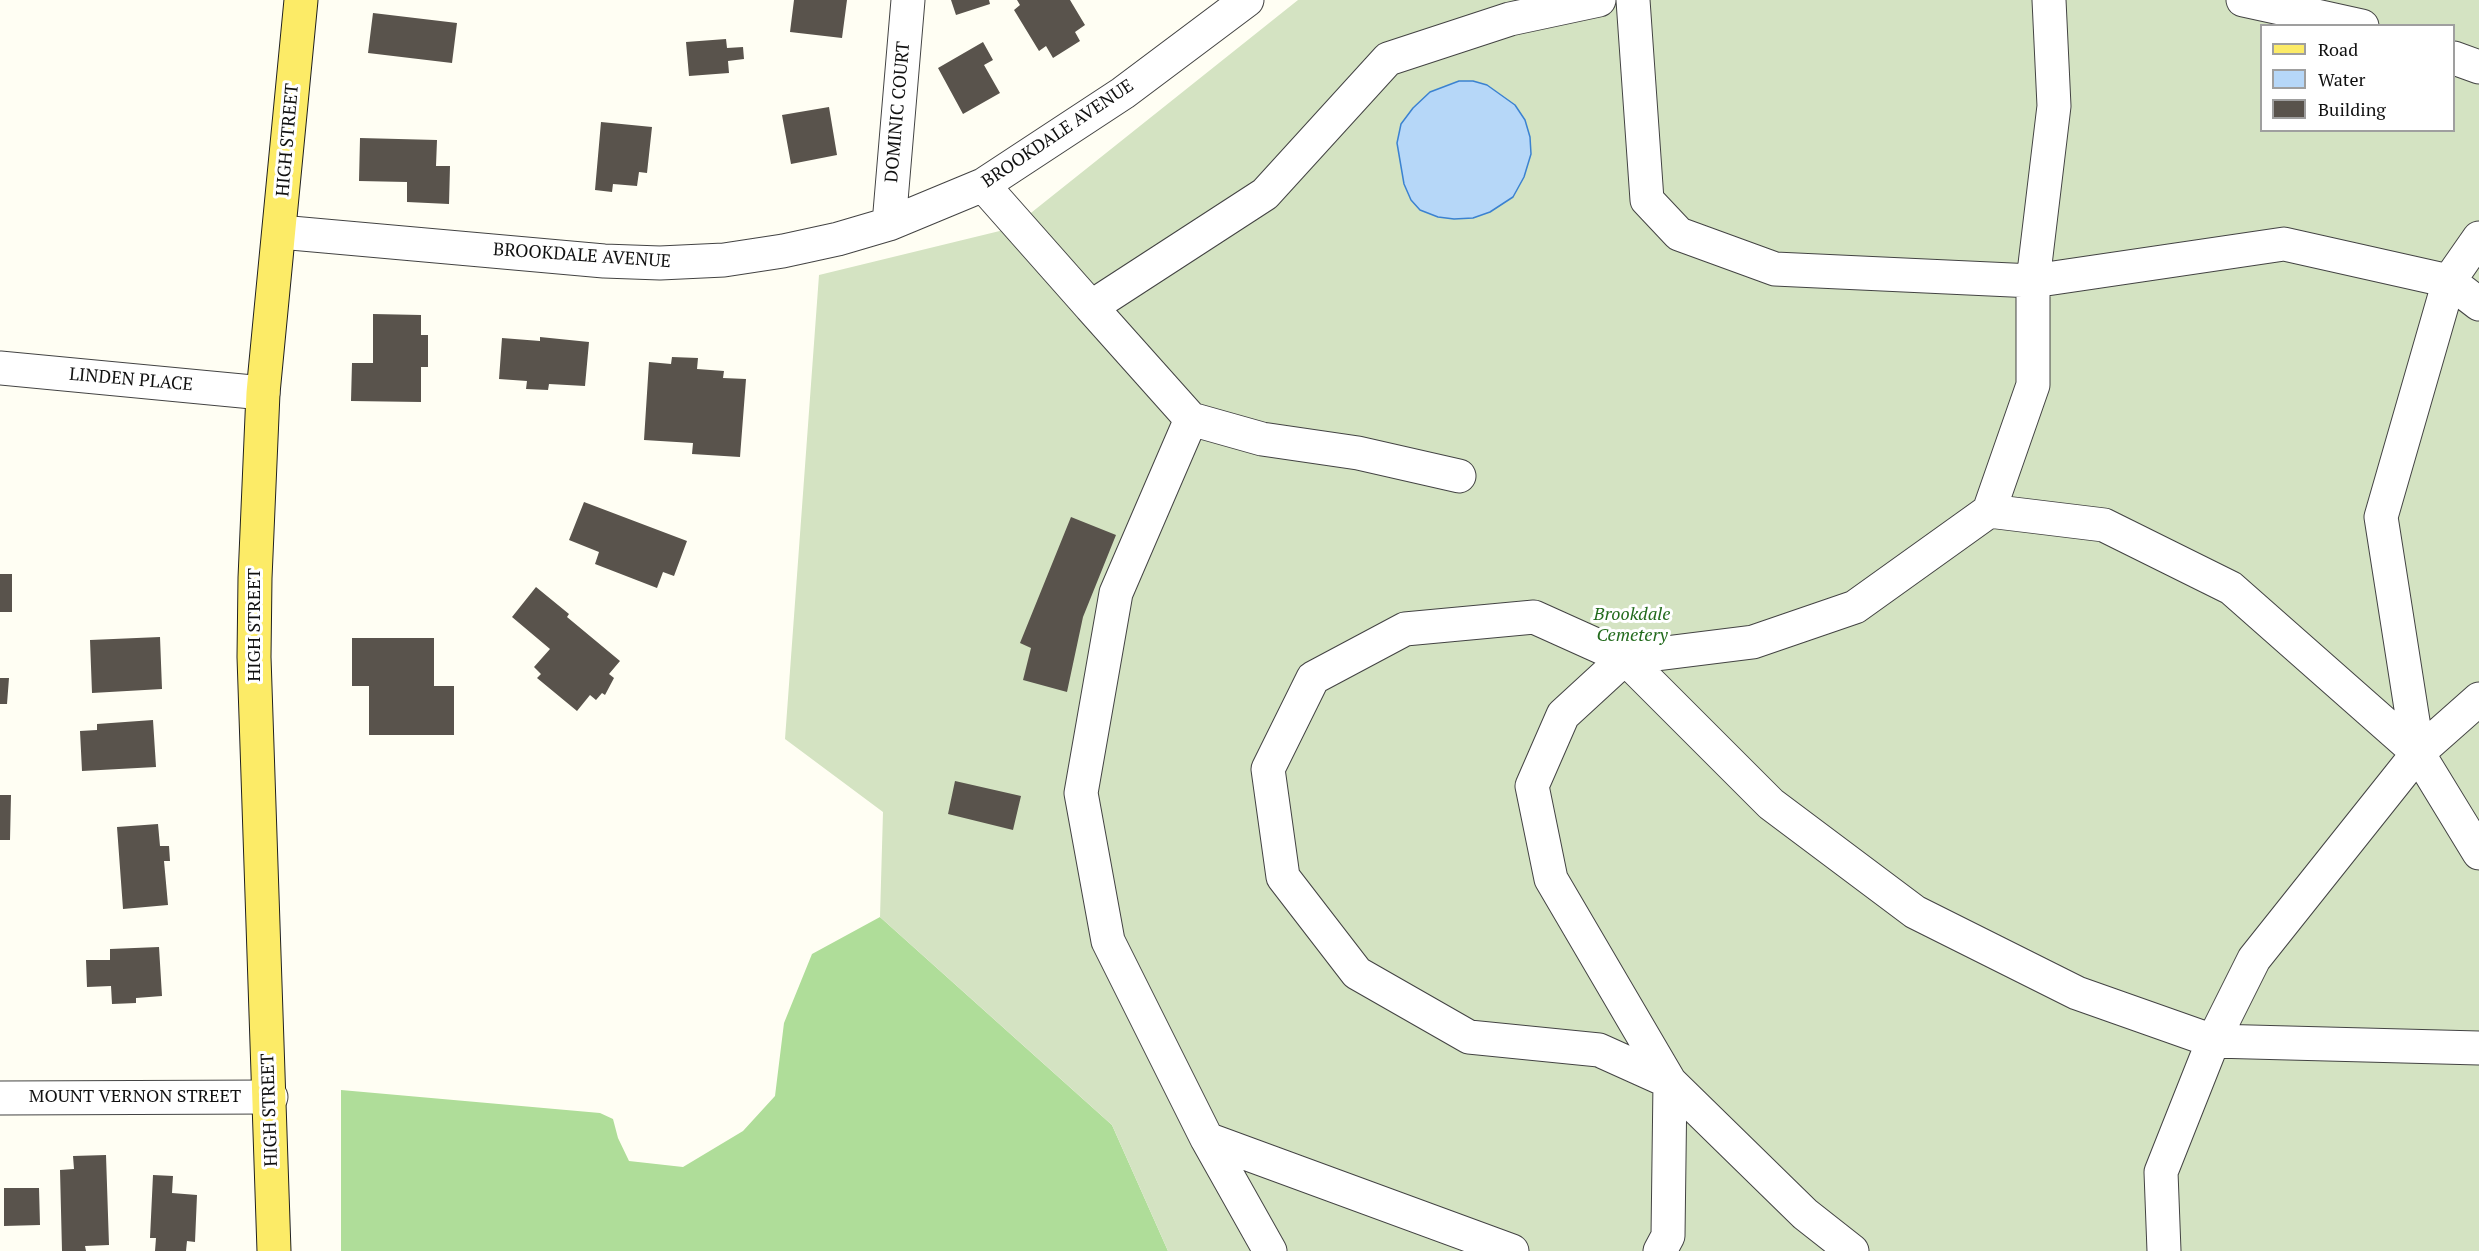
<!DOCTYPE html>
<style>
body{margin:0}
#map{position:relative;width:2479px;height:1251px;overflow:hidden;background:#fffef3;font-family:"PT Serif",serif}
canvas{display:block}
.legend{position:absolute;left:2260px;top:24px;width:195px;height:108px;box-sizing:border-box;background:#fff;border:2px solid #9f9f9f;margin:0;padding:8px 10px;list-style:none;font-size:18px;color:#101010}
.legend li{display:flex;align-items:center;gap:12px;height:30px}
.legend b{width:30px;border:2px solid #9f9f9f}
</style>
<div id="map">
<canvas width="2479" height="1251"></canvas>
<ul class="legend">
<li><b style="height:8px;background:#fceb67"></b>Road</li>
<li><b style="height:16px;background:#b6d7f8"></b>Water</li>
<li><b style="height:16px;background:#59534c"></b>Building</li>
</ul>
</div>
<script>
const context = document.querySelector('canvas').getContext('2d');
context.lineJoin = 'round';
function fillPath(path, color) { context.fillStyle = color; context.fill(path, 'evenodd'); }
const poly = rows => new Path2D(rows.map(r => 'M' + r).join(''));
function trace(path, color, width, dash) { context.strokeStyle = color; context.lineWidth = width; context.lineCap = dash ? 'butt' : 'round'; context.setLineDash(dash || []); context.stroke(path); }
function drawText(font, color, halo, rows, align = 'center') {
  context.font = font + ' "PT Serif",serif'; context.lineWidth = 6; context.setLineDash([]); context.textBaseline = 'middle'; context.strokeStyle = halo; context.fillStyle = color; for (const [text, x, y, turn = 0] of rows) {
    context.save(); context.translate(x, y); context.rotate((+turn || 0) * Math.PI / 180); context.textAlign = isNaN(turn) ? turn : align; if (halo) context.strokeText(text, 0, 0); context.fillText(text, 0, 0); context.restore();
  }
}
const forest = poly([
 [880,917,1112,1125,1168,1251,341,1251,341,1090,600,1113,613,1119,618,1138,629,1161,683,1167,743,1131,775,1096,784,1023,812,954]
]);
const cemetery = poly([
 [1298,0,2479,0,2479,1251,1168,1251,1112,1125,880,917,883,812,785,739,819,275,1012,228],
 [2262,26,2454,26,2454,130,2262,130]
]);
const water = poly([
 [1459,81,1473,81,1487,85,1515,105,1525,120,1530,137,1531,154,1524,177,1513,197,1490,212,1473,218,1454,219,1438,217,1420,210,1411,200,1404,184,1397,143,1401,124,1413,108,1430,92,1459,81]
]);
const building = poly([
 [794,0,847,0,842,38,790,32],
 [951,0,989,0,990,4,956,15],
 [1017,0,1070,0,1085,25,1075,32,1080,41,1053,58,1046,46,1039,51,1014,10,1020,5],
 [373,13,457,23,452,63,368,53],
 [726,39,727,48,743,47,744,59,728,61,729,73,689,76,686,42],
 [983,42,993,60,984,65,1000,93,963,114,938,68],
 [829,107,837,155,791,164,782,115],
 [601,122,652,127,647,173,639,172,637,186,613,184,612,192,595,190],
 [360,138,437,140,436,166,450,166,449,204,407,202,407,182,359,181],
 [373,314,421,315,421,335,428,335,428,367,421,367,421,402,351,401,352,363,373,363],
 [540,337,589,342,585,386,549,384,548,390,526,389,527,381,499,379,502,338,540,341],
 [672,357,698,358,697,369,724,371,723,378,746,379,740,457,692,454,693,443,644,440,649,362,671,364],
 [584,502,687,541,674,576,663,572,657,588,595,564,599,552,569,540],
 [1071,517,1116,535,1083,617,1067,692,1023,680,1031,648,1020,643],
 [0,574,12,574,12,612,0,612],
 [536,587,569,614,567,617,620,661,609,674,614,678,605,695,602,693,596,700,590,695,577,711,537,678,541,674,534,667,550,649,512,617],
 [160,637,162,689,92,693,90,640],
 [352,638,434,638,434,686,454,686,454,735,369,735,369,686,352,686],
 [0,678,9,678,7,704,0,704],
 [153,720,156,767,82,771,80,731,97,730,97,724],
 [955,781,1021,796,1013,830,948,814],
 [0,795,11,795,10,840,0,840],
 [158,824,160,846,169,846,170,861,164,861,168,905,123,909,117,827],
 [159,947,162,996,136,998,136,1003,112,1004,111,986,87,987,86,960,110,960,110,949],
 [106,1155,109,1245,85,1246,86,1251,62,1251,60,1170,74,1169,73,1156],
 [153,1175,173,1176,172,1193,197,1195,195,1242,187,1241,186,1251,155,1251,156,1238,150,1238],
 [4,1188,39,1188,40,1225,4,1226]
]);
const minor = poly([
 [1633,0,1647,200,1679,234,1775,269,2033,281,2284,244,2449,281,2479,304],
 [2243,0,2362,26],
 [2454,58,2479,67],
 [983,185,1091,307],
 [889,224,908,0],
 [280,232,604,261,660,263,724,260,783,251,838,239,889,224,983,185,1123,93,1247,0],
 [0,368,263,393],
 [1191,419,1262,439,1358,453,1459,476],
 [1989,511,2104,525,2231,588,2418,753,2479,853],
 [2418,753,2381,517,2449,281,2479,238],
 [0,1098,271,1097],
 [1207,1139,1512,1251],
 [1270,1251,1207,1139,1108,941,1081,793,1116,593,1191,419,1091,307,1265,194,1388,59,1510,19,1599,0],
 [1660,1251,1668,1236,1670,1082,1599,1050,1469,1037,1357,973,1283,877,1268,769,1313,678,1405,629,1534,617,1625,658,1771,804,1915,912,2077,993,2213,1041,2479,1048],
 [1852,1251,1805,1214,1670,1082,1551,879,1532,786,1563,715,1625,658,1753,642,1855,607,1989,511,2033,385,2033,281,2054,106,2049,0],
 [2164,1251,2161,1172,2213,1041,2254,959,2418,753,2479,699]
]);
const major = poly([
 [274,1251,254,657,255,578,263,393,301,0]
]);
const streetNames = [
 ["DOMINIC COURT",898,112,-85],
 ["BROOKDALE AVENUE",1058,134,-34],
 ["HIGH STREET",288,140,-85],
 ["BROOKDALE AVENUE",582,256,4],
 ["LINDEN PLACE",131,380,5],
 ["HIGH STREET",255,625,-90],
 ["MOUNT VERNON STREET",135,1097],
 ["HIGH STREET",270,1110,-92]
];
const parkNames = [
 ["Brookdale",1632,615],
 ["Cemetery",1632,636]
];
fillPath(forest, '#afdd99');
fillPath(cemetery, '#d4e3c2');
fillPath(water, '#b6d7f8');
trace(water, '#3b82d1', 1.5);
fillPath(building, '#59534c');
trace(minor, '#434343', 35);
trace(major, '#212121', 35);
trace(minor, '#fff', 33);
trace(major, '#fceb67', 33);
drawText('18px', '#101010', '#fff', streetNames);
drawText('italic 18px', '#236b1d', '#fff', parkNames);
</script>
